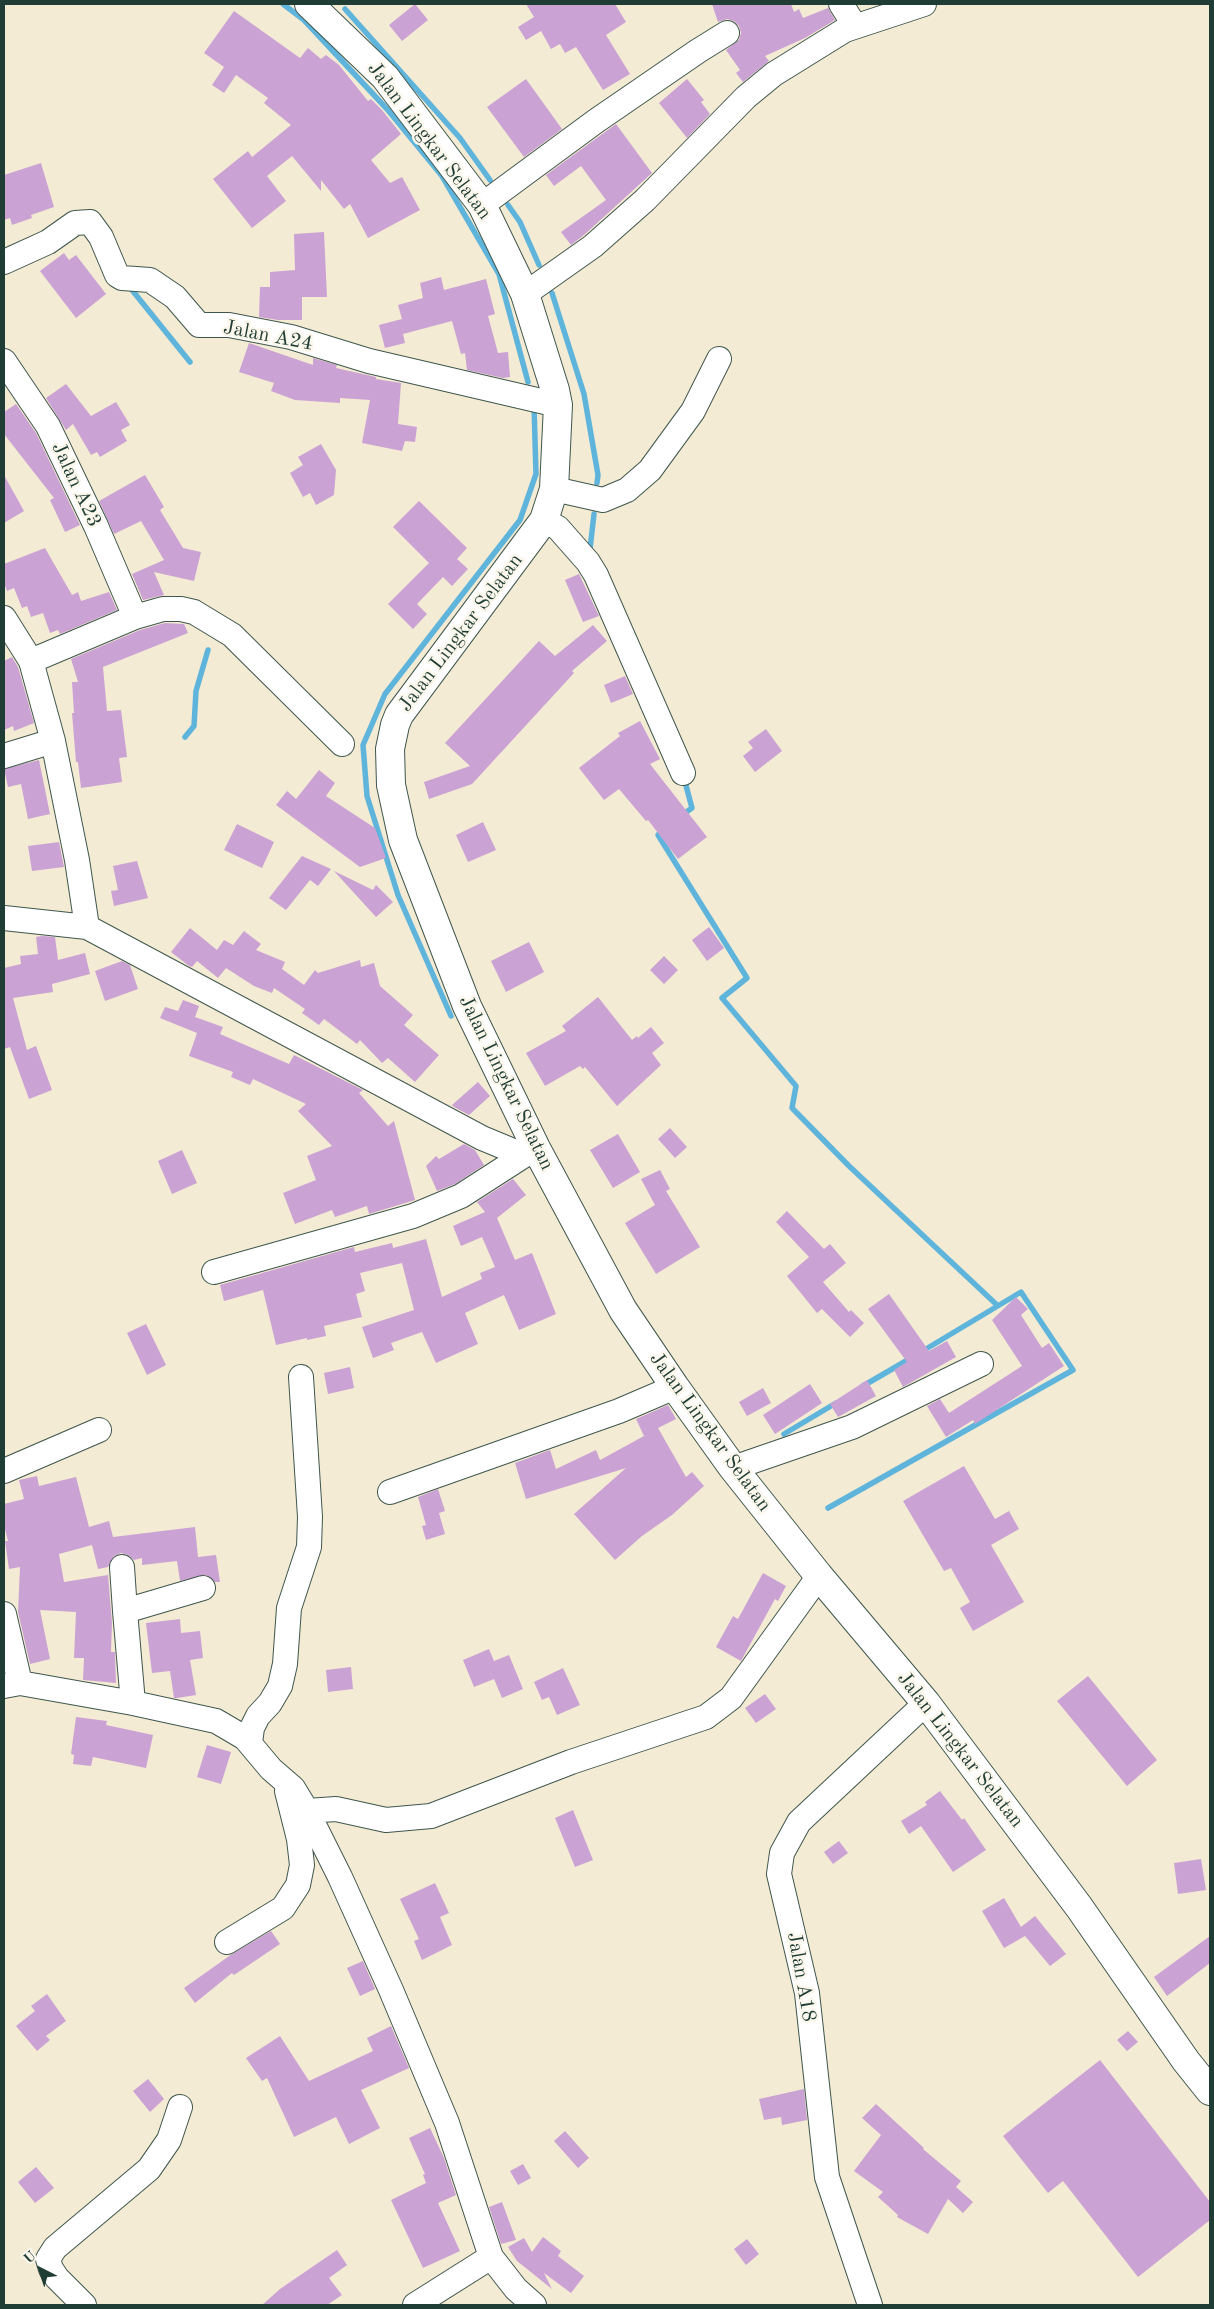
<!DOCTYPE html>
<style>
body{margin:0}
#map{position:relative;width:1214px;height:2309px;overflow:hidden;background:#f4ebd4;font-family:"Old Standard TT",serif}
canvas{display:block}
.frame{position:absolute;inset:0;border:5px solid #1f3d34;pointer-events:none}
.north{position:absolute;left:15px;top:2244px;width:50px;height:50px;-webkit-text-stroke:4px #fbf7ec;paint-order:stroke;rotate:319deg;font-size:14px;font-weight:700;line-height:20px;text-align:center;color:#1f3d34}
.north::after{content:'';display:block;margin:auto;width:18px;height:22px;background:#1f3d34;clip-path:polygon(50% 0,100% 100%,50% 72%,0 100%)}
</style>
<div id="map">
<canvas width="1214" height="2309"></canvas>
<div class="frame"></div>
<div class="north">U</div>
</div>
<script>
const context = document.querySelector('canvas').getContext('2d');
context.lineJoin = 'round';
const poly = rows => new Path2D(rows.map(r => 'M' + r).join(''));
function trace(path, color, width, dash) { context.strokeStyle = color; context.lineWidth = width; context.lineCap = dash ? 'butt' : 'round'; context.setLineDash(dash || []); context.stroke(path); }
function fillPath(path, color) { context.fillStyle = color; context.fill(path, 'evenodd'); }
function drawText(font, color, halo, rows, align = 'center') {
  context.font = font + ' "Old Standard TT",serif'; context.lineWidth = 5; context.setLineDash([]); context.textBaseline = 'middle'; context.strokeStyle = halo; context.fillStyle = color; for (const [text, x, y, turn = 0] of rows) {
    context.save(); context.translate(x, y); context.rotate((+turn || 0) * Math.PI / 180); context.textAlign = isNaN(turn) ? turn : align; if (halo) context.strokeText(text, 0, 0); context.fillText(text, 0, 0); context.restore();
  }
}
const stream = poly([
 [283,4,304,20,387,109,442,176,499,274,528,382],
 [345,9,460,138,490,180],
 [508,205,520,222,539,265],
 [128,285,190,362],
 [552,293,584,394,598,475,597,483],
 [592,553,590,549,594,514],
 [185,737,194,726,196,691,208,650],
 [682,815,692,808,684,778],
 [663,831,658,835,747,978,722,998,796,1086,792,1108,849,1166,997,1305],
 [451,1016,398,895,367,796,363,745,385,694,520,520,536,474,534,405],
 [863,1386,911,1358],
 [784,1434,836,1403],
 [828,1508,1073,1370,1021,1292,921,1352]
]);
const building = poly([
 [415,4,428,20,402,41,389,25],
 [526,4,615,4,626,22,606,35,630,74,603,90,576,47,565,53,560,44,551,49,541,31,526,40,518,27,534,17],
 [712,4,791,4,794,12,799,9,803,18,828,8,835,20,805,38,765,56,769,61,743,82,736,73,740,70,726,50,739,40,741,33,739,26,734,21,727,19,718,22],
 [234,11,300,58,308,48,321,59,326,55,339,65,368,101,371,99,382,110,401,134,371,160,390,183,402,177,420,210,368,238,350,204,344,209,321,180,321,191,292,156,267,176,286,201,252,228,213,179,248,151,252,157,291,125,264,103,268,98,236,75,224,93,212,85,224,67,204,53],
 [526,79,562,129,524,157,487,107],
 [687,79,704,100,701,102,710,114,687,138,659,103],
 [616,124,652,173,584,235,571,245,561,232,606,200,581,166,554,186,546,175],
 [41,163,54,207,31,215,32,218,12,225,10,218,4,220,4,175],
 [324,232,327,297,302,297,302,320,278,320,259,317,260,287,270,287,270,272,295,270,294,234],
 [64,253,69,260,76,255,106,294,76,318,40,271],
 [441,277,444,290,486,279,495,314,488,316,498,353,508,352,510,377,503,378,467,370,465,353,461,354,452,321,403,334,405,343,385,348,379,325,402,319,398,305,423,298,420,283],
 [249,343,313,365,313,358,337,365,336,368,376,377,376,379,401,383,398,424,417,427,415,442,405,441,402,451,362,443,370,400,340,398,340,403,295,400,271,391,274,383,239,372],
 [66,384,91,416,116,402,130,425,121,430,127,441,100,457,97,452,91,455,73,424,66,430,46,398],
 [16,404,36,433,80,525,65,532,50,500,54,498,4,434,4,412],
 [321,444,336,470,334,495,316,505,310,493,303,497,290,473,303,465,298,457],
 [4,475,24,511,4,523],
 [145,475,164,507,160,510,183,548,201,552,194,581,154,572,164,595,143,600,132,574,164,560,141,521,114,534,99,501],
 [419,501,467,548,457,559,468,569,452,586,443,577,417,604,427,614,413,629,388,604,429,563,393,527],
 [45,548,72,595,78,592,81,601,109,592,117,610,60,634,58,630,50,633,43,613,31,617,27,606,22,608,14,588,7,591,4,583,4,564],
 [579,574,599,616,583,622,565,580],
 [165,623,184,624,188,633,103,667,107,711,121,710,127,757,119,758,122,782,81,788,78,762,76,762,72,713,74,713,72,682,78,682,71,659,140,630],
 [593,625,607,641,572,671,574,673,472,784,429,799,424,782,470,766,445,743,539,641,555,656],
 [12,657,18,667,34,723,14,731,13,726,4,730,4,661],
 [625,676,633,694,611,703,604,685],
 [640,721,660,759,650,764,707,837,678,859,648,820,646,821,619,789,604,800,579,768,620,736,618,733],
 [766,729,782,751,755,772,743,756,753,748,748,742],
 [39,760,50,814,28,819,21,784,8,787,4,769],
 [319,770,335,783,326,796,375,828,386,858,360,867,276,805,287,791,296,799],
 [483,822,496,850,468,862,456,835],
 [237,824,274,842,262,868,224,850],
 [59,842,64,867,32,871,28,846],
 [302,856,331,869,318,886,310,880,286,910,269,898],
 [137,861,148,898,114,906,111,891,118,890,113,866],
 [334,871,373,890,376,885,393,902,376,917],
 [709,927,724,948,707,961,692,940],
 [190,928,217,950,224,940,233,945,244,931,261,944,256,950,285,962,282,969,304,985,315,970,318,973,360,960,361,967,374,963,380,986,413,1015,404,1025,439,1055,415,1082,388,1058,382,1063,360,1040,357,1044,324,1019,319,1025,302,1013,305,1009,274,988,272,993,254,986,226,968,218,978,197,961,192,967,189,966,171,952],
 [42,936,55,937,58,960,85,953,90,974,52,984,53,992,13,998,27,1050,36,1046,52,1090,29,1099,10,1047,4,1049,4,968,21,964,20,956,38,954,36,937],
 [529,942,544,972,506,992,491,961],
 [664,956,678,970,664,984,650,970],
 [122,961,130,965,138,989,105,1001,95,971],
 [598,997,632,1040,637,1036,638,1038,651,1027,664,1043,652,1053,661,1065,617,1106,585,1067,583,1069,580,1066,545,1086,526,1053,566,1031,562,1026],
 [183,1000,199,1006,195,1017,223,1027,220,1034,289,1064,294,1055,363,1090,359,1093,388,1126,394,1121,415,1200,369,1214,367,1206,335,1217,332,1210,295,1224,283,1193,316,1180,307,1156,332,1146,298,1111,306,1104,253,1079,250,1085,231,1077,233,1072,189,1056,197,1033,160,1018,165,1007,178,1011],
 [478,1082,490,1096,469,1115,454,1107,452,1105],
 [670,1128,687,1147,675,1158,658,1139],
 [618,1134,640,1172,613,1188,590,1150],
 [464,1144,475,1150,484,1165,455,1184,437,1191,426,1166,436,1156,439,1159],
 [182,1150,197,1183,172,1194,158,1161],
 [660,1170,670,1189,666,1191,700,1247,656,1274,625,1223,655,1205,641,1179],
 [513,1179,526,1195,497,1218,515,1260,532,1253,556,1314,519,1330,504,1295,465,1313,478,1344,436,1363,422,1332,391,1343,394,1350,373,1358,362,1327,414,1310,402,1263,360,1273,365,1291,356,1294,362,1317,324,1326,326,1336,307,1340,307,1338,276,1345,263,1290,224,1301,220,1285,354,1247,355,1252,392,1243,393,1248,426,1239,442,1297,482,1279,480,1273,495,1267,482,1237,461,1246,453,1226,485,1212,477,1202],
 [787,1211,824,1249,830,1244,846,1263,823,1282,849,1312,851,1310,864,1323,850,1337,822,1309,817,1313,787,1276,809,1257,776,1222],
 [889,1294,929,1351,947,1341,956,1357,903,1387,894,1370,907,1362,868,1309],
 [1016,1297,1028,1309,1021,1315,1042,1348,1049,1343,1064,1366,975,1424,973,1420,946,1437,927,1406,940,1399,949,1413,1022,1366,992,1320],
 [146,1324,166,1365,147,1375,127,1333],
 [350,1367,354,1388,328,1394,324,1373],
 [867,1380,876,1396,838,1417,830,1404],
 [810,1384,822,1403,775,1434,763,1415],
 [763,1388,771,1403,747,1416,739,1402],
 [668,1405,676,1419,658,1428,686,1477,692,1472,704,1486,672,1515,642,1536,615,1560,574,1514,626,1468,526,1499,515,1463,550,1450,556,1469,596,1450,600,1460,644,1436,636,1419],
 [964,1466,995,1519,1009,1511,1019,1529,991,1545,1024,1602,973,1631,960,1608,970,1602,951,1568,944,1571,903,1501],
 [37,1476,39,1486,76,1477,89,1527,109,1521,113,1537,195,1527,198,1557,216,1555,220,1582,215,1582,206,1575,180,1581,177,1561,142,1565,142,1558,134,1560,128,1555,121,1553,114,1556,108,1567,98,1569,92,1545,59,1554,64,1582,108,1575,112,1623,111,1652,115,1652,116,1683,83,1680,84,1658,74,1658,76,1612,40,1610,50,1659,30,1664,18,1612,20,1567,9,1569,5,1541,8,1541,4,1525,4,1504,24,1499,19,1480],
 [438,1489,445,1511,439,1513,445,1534,426,1540,422,1526,426,1525,418,1497],
 [763,1573,786,1586,778,1601,775,1599,741,1661,716,1647,733,1616,738,1619],
 [180,1619,181,1633,200,1631,203,1658,190,1660,196,1695,177,1698,174,1698,170,1671,152,1673,146,1623],
 [489,1649,494,1661,509,1655,523,1689,502,1698,494,1679,474,1687,463,1660],
 [351,1667,353,1689,328,1692,326,1670],
 [563,1668,580,1705,557,1715,549,1697,542,1700,534,1682],
 [1088,1676,1157,1760,1127,1786,1057,1701],
 [765,1694,776,1709,756,1723,745,1708],
 [76,1717,107,1721,106,1725,153,1735,146,1768,93,1757,91,1766,73,1764,74,1755,71,1754],
 [207,1745,231,1752,221,1784,197,1777],
 [940,1791,962,1820,964,1818,986,1850,953,1872,921,1826,909,1834,901,1821,927,1805,925,1802],
 [573,1810,593,1860,575,1867,555,1818],
 [839,1841,848,1853,833,1864,824,1852],
 [1201,1859,1206,1890,1178,1894,1174,1863],
 [435,1883,449,1913,440,1917,452,1945,422,1960,414,1941,419,1939,400,1899],
 [1004,1898,1021,1927,1035,1916,1066,1954,1050,1966,1025,1936,1004,1948,982,1911],
 [271,1931,280,1944,234,1975,232,1973,195,2003,184,1988,232,1954],
 [1210,1936,1210,1963,1167,1996,1154,1977],
 [363,1961,375,1989,360,1996,347,1968],
 [47,1994,66,2021,46,2036,50,2040,37,2051,16,2026,35,2011,31,2006],
 [391,2026,409,2068,361,2090,380,2128,349,2144,336,2117,294,2137,267,2078,262,2081,246,2058,280,2036,309,2081,373,2051,367,2038],
 [1128,2031,1138,2042,1127,2051,1117,2040],
 [1100,2060,1210,2202,1210,2220,1138,2277,1063,2181,1048,2193,1003,2136],
 [148,2079,164,2099,150,2112,133,2091],
 [804,2089,807,2120,782,2125,781,2117,764,2120,759,2099],
 [876,2104,924,2148,923,2149,961,2181,956,2187,973,2202,963,2213,948,2199,928,2234,897,2217,898,2215,878,2197,883,2192,854,2171,881,2135,862,2118],
 [430,2128,444,2158,456,2195,438,2203,460,2251,423,2268,391,2200,426,2183,423,2175,425,2174,409,2138],
 [565,2131,589,2158,578,2168,554,2141],
 [523,2164,531,2178,518,2185,510,2171],
 [36,2167,54,2188,35,2203,18,2182],
 [502,2202,516,2240,501,2244,489,2207],
 [543,2237,561,2251,558,2256,584,2276,571,2293,544,2273,552,2289,517,2261,508,2247,524,2238,532,2252],
 [747,2239,759,2254,746,2265,734,2249],
 [337,2250,347,2265,329,2278,342,2295,327,2305,262,2305,280,2289]
]);
const minor = poly([
 [841,4,855,26],
 [482,205,596,121,698,51,727,33],
 [4,262,48,242,75,223,90,222,101,237,117,275,122,278,150,280,175,297,199,325,229,325,291,337,369,361,558,405],
 [525,294,593,246,645,200,746,97,774,74,845,30,924,4],
 [4,361,48,426,96,526,135,617],
 [554,489,603,500,627,490,650,470,693,411,719,359],
 [544,520,558,528,588,562,596,575,683,773],
 [4,618,31,661,53,741,77,860,87,927],
 [31,661,135,617,163,609,181,609,194,612,232,635,342,744],
 [4,756,53,741],
 [4,918,87,927,482,1138,523,1155],
 [214,1272,413,1216,461,1196,534,1149],
 [733,1468,852,1427,981,1364],
 [4,1471,99,1430],
 [390,1492,619,1411,675,1387],
 [122,1567,125,1611],
 [4,1614,20,1683],
 [4,1686,20,1683,133,1703,216,1721,245,1738,271,1769,293,1788,307,1811],
 [133,1703,125,1611,203,1588],
 [250,1743,252,1728,258,1716,270,1703,280,1686,285,1664,289,1608,309,1547,310,1517,301,1377],
 [227,1942,283,1908,298,1885,302,1865,299,1839,287,1791],
 [84,2305,57,2278,51,2269,48,2259,55,2248,149,2169,169,2140,180,2107],
 [415,2305,491,2257],
 [534,2305,516,2289,491,2257,447,2123,391,1990,340,1877,307,1811,336,1809,386,1820,431,1816,571,1762,706,1717,731,1698,819,1576],
 [870,2305,827,2177,807,1993,779,1874,782,1853,799,1822,926,1703]
]);
const highway = poly([
 [309,4,385,77,482,205,525,294,555,390,558,405,554,489,544,520,399,715,395,725,390,749,391,785,403,840,467,1006,536,1148,623,1310,675,1387,733,1468,819,1576,926,1703,1079,1907,1186,2061,1210,2091]
]);
const streetNames = [
 ["Jalan Lingkar Selatan",429,141,53],
 ["Jalan A24",268,336,11],
 ["Jalan A23",76,485,65],
 ["Jalan Lingkar Selatan",461,633,-53],
 ["Jalan Lingkar Selatan",506,1083,64],
 ["Jalan Lingkar Selatan",710,1432,54],
 ["Jalan Lingkar Selatan",960,1750,52],
 ["Jalan A18",801,1977,80]
];
trace(stream, '#5fb4db', 5.5);
fillPath(building, '#cba2d4');
trace(minor, '#3f574c', 26);
trace(highway, '#3f574c', 30);
trace(minor, '#fff', 24);
trace(highway, '#fff', 28);
drawText('20px', '#1f3d34', '#fbf7ec', streetNames);
</script>
